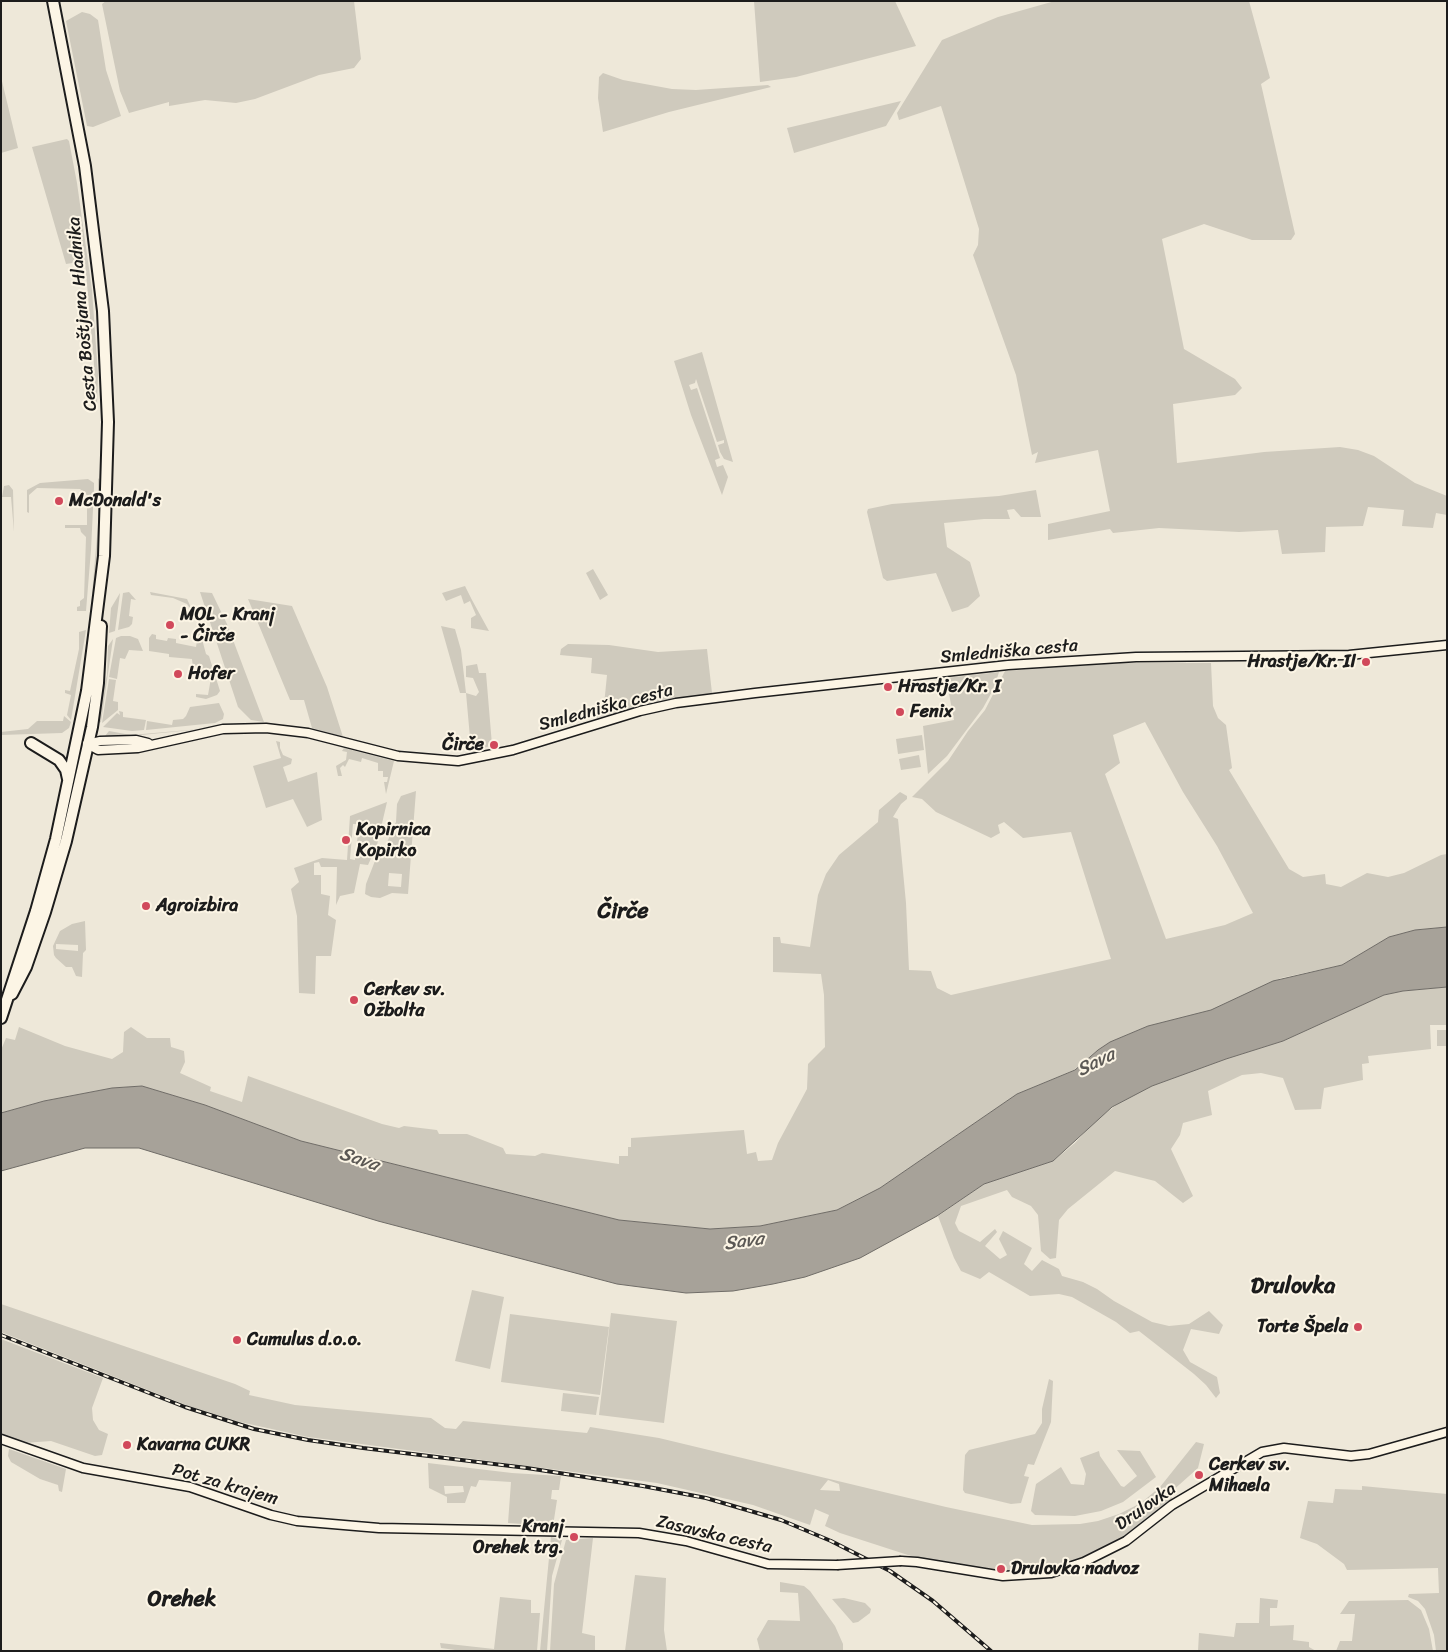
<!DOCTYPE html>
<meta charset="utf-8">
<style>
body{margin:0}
#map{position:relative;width:1448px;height:1652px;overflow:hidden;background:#eee8d9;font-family:Sriracha,sans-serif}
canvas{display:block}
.frame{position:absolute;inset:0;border:2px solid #1c1c1c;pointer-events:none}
</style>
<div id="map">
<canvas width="1448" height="1652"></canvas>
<div class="frame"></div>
</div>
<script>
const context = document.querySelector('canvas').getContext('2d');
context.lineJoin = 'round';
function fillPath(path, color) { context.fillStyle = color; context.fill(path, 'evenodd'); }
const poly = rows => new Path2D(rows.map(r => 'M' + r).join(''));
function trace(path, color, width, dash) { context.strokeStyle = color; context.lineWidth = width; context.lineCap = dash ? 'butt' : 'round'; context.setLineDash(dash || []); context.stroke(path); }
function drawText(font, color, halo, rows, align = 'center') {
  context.font = font + ' Sriracha,sans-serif'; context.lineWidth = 4; context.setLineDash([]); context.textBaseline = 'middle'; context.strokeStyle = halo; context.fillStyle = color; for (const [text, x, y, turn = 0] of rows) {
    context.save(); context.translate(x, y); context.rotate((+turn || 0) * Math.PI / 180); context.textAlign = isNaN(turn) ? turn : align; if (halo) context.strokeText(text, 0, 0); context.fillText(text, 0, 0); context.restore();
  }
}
const green = poly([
 [106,1,354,1,361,59,354,68,319,75,255,99,236,103,205,100,169,106,169,102,129,113,120,91,102,4],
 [754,1,895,1,916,46,796,77,760,82],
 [1055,1,1249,1,1270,78,1261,84,1295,234,1291,240,1252,240,1204,224,1162,239,1184,349,1235,379,1242,388,1235,395,1173,404,1177,463,1264,452,1340,447,1358,450,1374,456,1415,483,1447,496,1447,515,1436,513,1433,528,1402,526,1404,510,1368,507,1363,526,1326,527,1325,552,1282,554,1278,530,1239,532,1159,528,1113,533,1110,529,1048,540,1048,524,1110,511,1098,450,1035,463,1038,452,1032,455,1016,375,973,255,978,245,979,229,941,106,899,120,897,113,942,40,998,17],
 [82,12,90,14,98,20,106,70,121,116,93,127,87,126,66,21],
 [603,73,623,80,672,89,696,90,768,85,771,87,669,112,603,132,598,98,599,77],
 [1,77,18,148,1,153],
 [901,101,886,126,794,153,787,128],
 [67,139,69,141,77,183,92,290,98,374,97,406,95,406,94,364,85,261,66,264,32,147],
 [702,352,733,462,724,459,720,452,718,445,724,443,724,440,717,442,696,379,695,383,689,385,691,390,697,388,720,458,715,460,717,467,723,465,728,477,722,495,691,415,674,361],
 [98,478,101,482,100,543,91,607,98,524],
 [88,479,94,483,94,488,91,550,86,611,77,611,77,607,80,606,80,601,84,598,86,537,81,532,80,528,65,528,65,525,87,525,87,495,80,489,37,488,29,495,29,513,27,512,27,490,40,483],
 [4,486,9,485,13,490,14,532,11,497,2,497],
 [1036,490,1041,517,1021,517,1014,509,1007,510,1010,519,984,519,944,523,947,547,970,562,980,596,968,607,952,612,936,573,887,581,883,578,867,512,868,509,892,504,999,496],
 [593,569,608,595,600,600,586,573],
 [465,586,472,600,489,631,471,628,471,618,476,615,470,601,464,604,461,595,446,601,442,593],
 [129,592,136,600,131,599,129,616,133,617,132,624,129,627,118,630,123,593],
 [150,592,187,599,194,614,187,604,173,598,151,595],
 [200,592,212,593,227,624,264,722,251,720,238,707],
 [120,593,115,631,109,633,111,608],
 [248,599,292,606,327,687,343,737,312,728,304,700,290,700],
 [441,626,455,629,461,650,466,693,476,696,479,692,473,678,466,677,466,666,477,664,479,673,486,673,492,745,469,754,471,749,466,693,460,693],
 [199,628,206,654,209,656,220,691,217,695,206,699,196,697,196,694,208,695,211,678,207,677,208,670,193,668,192,659,169,657,169,654,149,651,149,638,152,634,156,635,156,639,167,641,168,638,176,639,176,643,196,647],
 [86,630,71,720,67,715,71,695,65,693,65,690,70,691,79,649,79,632],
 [121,636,130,636,138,639,143,651,129,650,125,659,120,658,117,679,109,677,116,638],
 [113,639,101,722,99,723,97,723,98,709,107,675,108,646],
 [568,644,609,645,658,652,707,649,712,693,648,704,597,718,598,705,604,705,607,675,591,673,592,658,560,655,561,649],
 [1119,663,1211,663,1213,706,1218,718,1226,725,1232,768,1229,770,1289,869,1303,877,1325,874,1326,884,1341,887,1367,873,1388,877,1404,873,1441,855,1447,854,1447,927,1415,930,1389,937,1342,965,1281,978,1212,1010,1148,1026,1110,1042,1098,1050,1074,1070,1017,1094,880,1188,837,1210,760,1226,710,1229,619,1220,301,1141,205,1105,142,1086,112,1088,44,1101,1,1113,1,1050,6,1038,15,1040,19,1027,65,1046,112,1059,123,1052,124,1032,131,1027,147,1038,170,1038,171,1047,184,1051,185,1062,180,1073,211,1087,210,1091,242,1102,248,1076,382,1124,399,1128,404,1126,437,1130,439,1134,467,1134,503,1148,506,1154,535,1156,542,1153,619,1164,619,1156,628,1156,628,1147,631,1147,631,1138,744,1130,747,1154,756,1152,758,1161,772,1160,778,1143,807,1089,808,1064,825,1047,824,995,821,974,773,972,773,937,780,937,781,943,810,947,818,895,826,874,839,855,878,822,879,810,900,792,907,796,907,799,901,804,893,817,898,819,906,903,909,970,931,971,937,988,951,995,1111,959,1071,832,1023,838,1004,822,998,825,1000,833,991,838,936,812,922,799,912,797,948,761,968,731,985,710,1005,671],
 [1145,722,1183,792,1217,846,1253,913,1225,925,1166,939,1105,774,1120,763,1113,735],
 [999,672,994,688,983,708,947,756,928,774,923,726,954,720,946,678],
 [109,679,116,680,113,701,118,702,118,710,102,723],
 [219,703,224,714,223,719,215,723,146,730,147,721,172,725,173,720,183,719,186,716,190,707],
 [119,711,123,712,123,717,146,720,144,730,132,731,103,727,117,713,120,715],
 [64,716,71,722,69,728,62,733,1,735,1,732,28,729,37,721,63,721],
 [212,728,131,736,105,736,109,731,131,735],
 [922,735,924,750,898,754,896,739],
 [276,741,280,742,280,748,283,755,292,759,291,764,283,767,288,782,317,772,322,820,307,827,293,799,266,808,253,766,281,758],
 [344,748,394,761,386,794,384,782,387,782,388,777,383,777,383,771,378,771,378,763,362,758,361,762,349,759,345,767,343,765,340,768,342,776,338,776,336,766,346,760,347,752,342,751],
 [919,755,921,767,901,770,899,759],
 [416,791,408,894,392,893,380,898,371,897,365,894,366,884,380,848,385,847,396,822,397,804,401,796],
 [389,873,402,874,401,887,388,886],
 [387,802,377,845,368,865,360,864,354,893,340,896,336,905,337,867,321,867,319,862,314,863,314,875,321,875,321,894,330,896,328,915,336,920,331,956,316,956,315,994,299,993,297,916,291,889,299,882,294,868,322,858,347,860,350,816],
 [353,824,359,824,355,860,350,859],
 [85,921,86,950,83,953,82,977,76,976,72,967,66,967,56,958,54,955,53,946,60,931,72,924],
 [56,944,78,945,78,951,56,949],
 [1447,987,1447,1025,1430,1025,1431,1049,1368,1056,1369,1063,1362,1064,1363,1080,1324,1088,1321,1109,1295,1110,1283,1078,1261,1073,1242,1075,1208,1091,1212,1115,1183,1123,1180,1135,1171,1149,1193,1196,1183,1203,1155,1181,1115,1171,1068,1209,1059,1220,1056,1258,1050,1259,1041,1251,1038,1215,1031,1206,1012,1197,1007,1190,961,1206,955,1223,959,1231,980,1242,995,1229,997,1232,985,1246,1000,1259,1007,1255,999,1239,1003,1231,1032,1248,1024,1264,1032,1271,1042,1260,1059,1269,1062,1276,1083,1282,1097,1289,1114,1301,1152,1322,1169,1326,1189,1324,1209,1311,1223,1325,1219,1334,1191,1329,1183,1350,1190,1362,1217,1377,1220,1393,1216,1398,1206,1385,1194,1374,1139,1331,1130,1333,1116,1322,1072,1297,1059,1294,1030,1296,989,1272,980,1279,961,1271,954,1258,938,1216,984,1184,1053,1161,1075,1143,1097,1119,1125,1099,1152,1086,1226,1059,1283,1041,1384,995,1403,991],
 [1437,1030,1447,1030,1447,1046,1437,1046],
 [472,1290,504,1297,490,1369,455,1361],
 [1,1304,235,1384,250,1391,249,1395,295,1405,431,1418,445,1428,456,1429,463,1421,587,1433,590,1427,659,1438,946,1507,1032,1525,1080,1524,1098,1521,1119,1514,1141,1503,1160,1487,1196,1442,1204,1444,1198,1468,1170,1493,1173,1500,1139,1529,1113,1545,1087,1558,1045,1571,972,1569,911,1556,840,1533,825,1526,829,1515,815,1509,810,1525,753,1505,657,1483,308,1437,240,1422,186,1405,1,1332],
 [828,1480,839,1484,840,1491,820,1490],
 [611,1313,677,1321,664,1423,599,1415],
 [510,1314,609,1327,600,1395,501,1382],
 [1,1339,103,1378,92,1408,93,1420,99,1430,108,1434,102,1455,95,1456,51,1441,24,1443,1,1435],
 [1049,1379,1053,1381,1051,1422,1034,1465,1028,1464,1024,1476,1029,1477,1021,1503,1011,1504,965,1493,963,1490,965,1455,969,1450,1035,1434,1042,1423,1042,1409],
 [563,1393,599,1397,596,1415,561,1411],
 [9,1449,66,1469,62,1492,59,1491,58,1485,40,1479,11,1462,8,1456],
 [1117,1450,1140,1451,1156,1477,1123,1502,1101,1511,1075,1516,1035,1515,1031,1511,1036,1484,1061,1467,1071,1484,1084,1485,1086,1474,1080,1458,1099,1451,1100,1456,1121,1486,1124,1487,1137,1476],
 [428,1463,512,1473,561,1476,559,1490,552,1490,551,1499,557,1500,553,1526,508,1523,511,1482,479,1480,476,1487,471,1486,465,1503,447,1503,447,1497,429,1488],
 [444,1486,463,1486,464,1492,445,1494],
 [1362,1486,1447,1494,1447,1651,1436,1651,1434,1635,1425,1609,1418,1601,1408,1597,1409,1594,1439,1593,1438,1568,1347,1570,1344,1564,1317,1544,1300,1538,1308,1501,1333,1503,1335,1489,1362,1490],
 [551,1537,562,1540,552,1576,547,1651,540,1651],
 [593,1538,582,1633,595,1636,595,1651,550,1651,554,1584,566,1540],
 [635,1575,666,1578,664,1630,667,1651,625,1651],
 [780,1582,804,1586,810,1591,835,1626,843,1644,843,1651,760,1651,757,1639,768,1620,800,1621,798,1593,780,1592],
 [500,1597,531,1600,531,1613,540,1613,537,1651,462,1651,441,1648,440,1643,494,1649],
 [844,1598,865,1603,871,1609,870,1613,858,1622,853,1623,832,1599],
 [1260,1598,1278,1600,1277,1608,1270,1608,1270,1626,1294,1625,1293,1640,1309,1642,1309,1647,1316,1651,1198,1651,1199,1633,1234,1637,1236,1623,1259,1623],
 [1408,1600,1421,1610,1429,1629,1433,1651,1336,1651,1340,1641,1352,1641,1355,1614,1340,1614,1349,1601]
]);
const water = poly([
 [1447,927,1447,987,1403,991,1384,995,1283,1041,1226,1059,1152,1086,1112,1107,1053,1161,984,1184,937,1216,860,1258,805,1277,773,1284,733,1291,686,1293,617,1284,378,1221,139,1148,85,1148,1,1171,1,1113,44,1101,112,1088,142,1086,205,1105,301,1141,619,1220,710,1229,760,1226,837,1210,880,1188,1017,1094,1075,1070,1098,1050,1110,1042,1148,1026,1211,1010,1273,981,1342,965,1389,937,1415,930,1447,927]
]);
const tertiary = poly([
 [87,744,98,750,138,748,223,729,266,728,308,733,398,756,458,761,513,750,640,711,676,703,755,693,1008,665,1136,657,1349,655,1447,645],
 [87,744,100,741,136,740,148,743],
 [1,1439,83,1468,190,1487,271,1515,297,1521,379,1528,639,1533,686,1541,768,1564,837,1565],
 [901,1561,917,1562,1003,1576,1051,1573,1084,1562,1126,1541,1172,1505,1262,1452,1284,1448,1351,1456,1369,1454,1447,1432]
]);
const primary = poly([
 [31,743,59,760,66,770,68,779],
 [12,994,26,967,45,912,66,841,92,727,98,683,101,626],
 [1,1018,36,911,56,839,87,691,104,556,108,422,103,311,85,166,53,1]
]);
const rail = poly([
 [1,1335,185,1407,254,1429,308,1440,363,1448,527,1468,643,1486,706,1498,781,1520,831,1541,890,1571,933,1601,991,1651]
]);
const tertiaryBridge = poly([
 [837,1565,901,1561]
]);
const markers = [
 [59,501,5,"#d1495b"],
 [170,625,5,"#d1495b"],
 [1366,662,5,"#d1495b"],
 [178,674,5,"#d1495b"],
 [888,687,5,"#d1495b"],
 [900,712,5,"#d1495b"],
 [494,745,5,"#d1495b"],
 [346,840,5,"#d1495b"],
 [146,906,5,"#d1495b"],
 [354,1000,5,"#d1495b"],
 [1358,1327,5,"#d1495b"],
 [237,1340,5,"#d1495b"],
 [127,1445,5,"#d1495b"],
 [1199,1475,5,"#d1495b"],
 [574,1537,5,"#d1495b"],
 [1001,1569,5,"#d1495b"]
];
const streetNames = [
 ["Cesta Boštjana Hladnika",83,314,-95],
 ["Smledniška cesta",1009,652,-5],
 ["Smledniška cesta",606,708,-15],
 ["Pot za krajem",225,1485,16],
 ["Drulovka",1146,1507,-35],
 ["Zasavska cesta",714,1535,13]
];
const poiNames = [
 ["McDonald's",69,501],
 ["MOL - Kranj",180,615],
 ["- Čirče",180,636],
 ["Hrastje/Kr. II",1356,662,"right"],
 ["Hofer",188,674],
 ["Hrastje/Kr. I",898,687],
 ["Fenix",910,712],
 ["Čirče",484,745,"right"],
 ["Kopirnica",356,830],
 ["Kopirko",356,851],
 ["Agroizbira",156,906],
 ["Cerkev sv.",364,990],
 ["Ožbolta",364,1011],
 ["Torte Špela",1348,1327,"right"],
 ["Cumulus d.o.o.",247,1340],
 ["Kavarna CUKR",137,1445],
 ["Cerkev sv.",1209,1465],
 ["Mihaela",1209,1486],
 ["Kranj",564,1527,"right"],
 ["Orehek trg.",564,1548,"right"],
 ["Drulovka nadvoz",1011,1569]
];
const waterNames = [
 ["Sava",1096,1063,-27],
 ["Sava",359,1160,18],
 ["Sava",744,1242,-8]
];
const districtNames = [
 ["Čirče",623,912],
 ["Drulovka",1293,1287],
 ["Orehek",182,1600]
];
fillPath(green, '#cfcabd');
fillPath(water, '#a7a299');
trace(water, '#6f6c67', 1);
trace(tertiary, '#1c1c1c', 11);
trace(primary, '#1c1c1c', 14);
trace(tertiary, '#fcf5e5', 8);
trace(primary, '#fcf5e5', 10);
trace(rail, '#1c1c1c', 4);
trace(rail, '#fcf5e5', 2, [5.5]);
trace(tertiaryBridge, '#1c1c1c', 11, []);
trace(tertiaryBridge, '#fcf5e5', 8);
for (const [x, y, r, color] of markers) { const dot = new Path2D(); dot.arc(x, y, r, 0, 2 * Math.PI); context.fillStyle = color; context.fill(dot); trace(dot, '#fcf5e5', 2); }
drawText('18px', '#1c1c1c', '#fcf5e5', streetNames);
drawText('bold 18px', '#1c1c1c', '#fcf5e5', poiNames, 'left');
drawText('italic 19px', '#5b5854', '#fcf5e5', waterNames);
drawText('bold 22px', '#1c1c1c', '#fcf5e5', districtNames);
</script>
